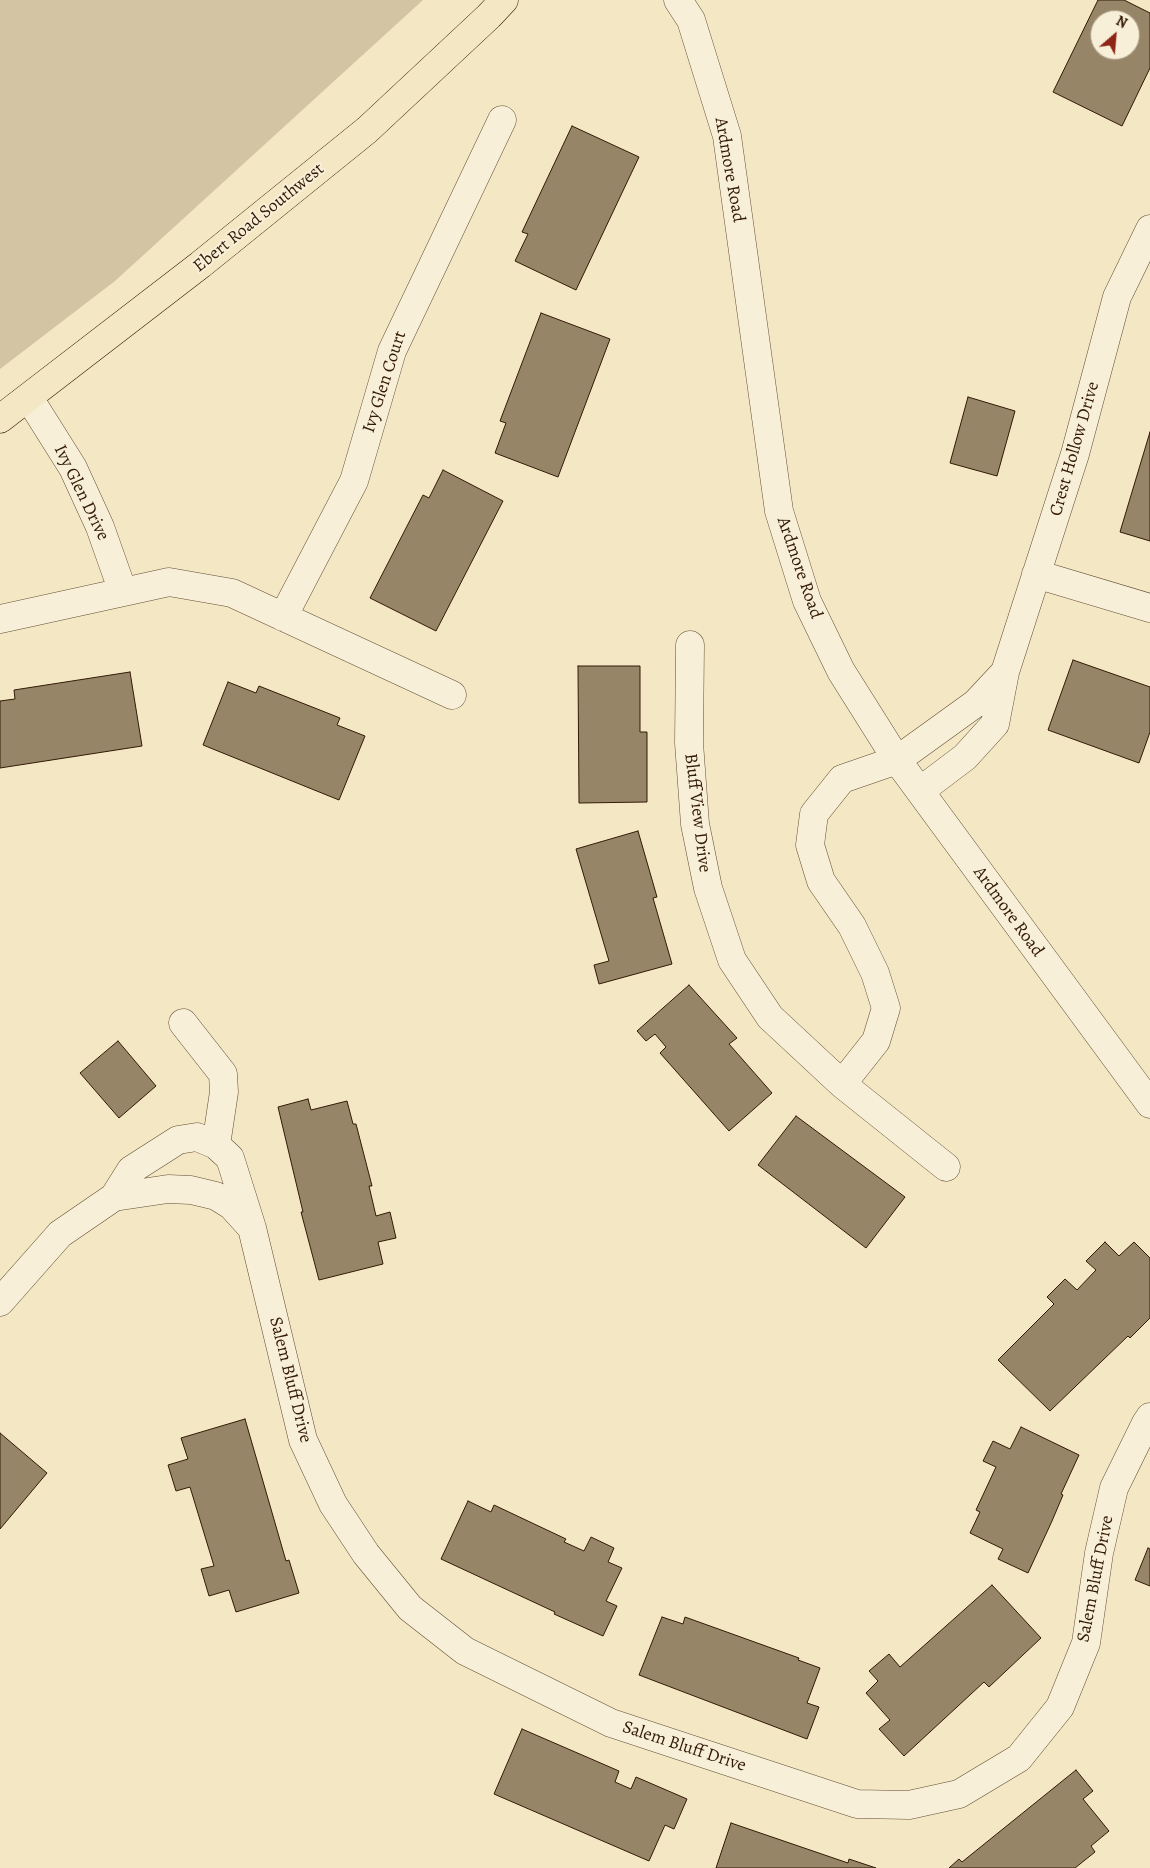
<!DOCTYPE html>
<style>
body{margin:0}
#map{position:relative;width:1150px;height:1868px;overflow:hidden;background:#f4e7c3;font-family:Alegreya,serif}
canvas{display:block}
.north{position:absolute;left:1090px;top:10px;width:50px;height:50px;box-sizing:border-box;background:#f8efd8;border:1px solid #a99a84;border-radius:50%;rotate:27deg;font-size:14px;font-weight:700;line-height:20px;text-align:center;color:#321a06}
.north::after{content:'';display:block;margin:auto;width:18px;height:22px;background:#8f2418;clip-path:polygon(50% 0,100% 100%,50% 72%,0 100%)}
</style>
<div id="map">
<canvas width="1150" height="1868"></canvas>
<div class="north">N</div>
</div>
<script>
const context = document.querySelector('canvas').getContext('2d');
context.lineJoin = 'round';
function fillPath(path, color) { context.fillStyle = color; context.fill(path, 'evenodd'); }
const poly = rows => new Path2D(rows.map(r => 'M' + r).join(''));
function trace(path, color, width, dash) { context.strokeStyle = color; context.lineWidth = width; context.lineCap = dash ? 'butt' : 'round'; context.setLineDash(dash || []); context.stroke(path); }
function drawText(font, color, halo, rows, align = 'center') {
  context.font = font + ' Alegreya,serif'; context.lineWidth = 4; context.setLineDash([]); context.textBaseline = 'middle'; context.strokeStyle = halo; context.fillStyle = color; for (const [text, x, y, turn = 0] of rows) {
    context.save(); context.translate(x, y); context.rotate((+turn || 0) * Math.PI / 180); context.textAlign = isNaN(turn) ? turn : align; if (halo) context.strokeText(text, 0, 0); context.fillText(text, 0, 0); context.restore();
  }
}
const green = poly([
 [0,0,423,0,115,281,0,369]
]);
const building = poly([
 [1098,0,1124,0,1150,13,1150,68,1122,126,1053,92,1098,0],
 [1100,20,1130,20,1130,50,1100,50,1100,20],
 [572,126,639,157,576,290,515,261,528,234,522,232,572,126],
 [541,313,610,339,558,477,495,453,506,423,500,421,541,313],
 [968,397,1015,411,997,476,950,463,968,397],
 [1150,432,1150,541,1120,532,1150,432],
 [443,470,503,501,436,631,370,598,423,495,429,498,443,470],
 [1073,660,1150,687,1150,732,1139,763,1048,730,1073,660],
 [578,666,640,666,640,732,647,732,647,802,579,803,578,666],
 [130,672,142,746,0,768,0,701,15,699,14,690,130,672],
 [228,682,256,693,259,686,340,718,337,725,365,736,339,800,203,745,228,682],
 [638,831,657,897,653,898,672,964,599,984,594,965,609,961,576,849,638,831],
 [689,985,737,1038,729,1044,772,1093,729,1131,660,1053,666,1047,655,1034,646,1041,637,1031,689,985],
 [118,1041,156,1086,119,1118,80,1073,118,1041],
 [308,1099,311,1110,347,1101,353,1124,356,1124,372,1186,369,1186,376,1216,390,1212,396,1238,378,1242,383,1264,319,1280,301,1212,303,1212,278,1107,308,1099],
 [796,1116,905,1197,866,1248,758,1165,796,1116],
 [1105,1242,1119,1256,1134,1242,1150,1258,1150,1318,1130,1338,1128,1336,1050,1411,998,1360,1054,1304,1047,1297,1065,1279,1077,1290,1096,1270,1086,1261,1105,1242],
 [245,1419,286,1561,289,1560,299,1593,236,1612,229,1590,209,1596,201,1569,214,1566,190,1487,176,1491,168,1465,188,1459,181,1438,245,1419],
 [1021,1427,1079,1455,1061,1494,1063,1495,1052,1521,1028,1573,998,1559,1003,1549,970,1533,980,1512,976,1510,996,1467,983,1461,993,1441,1010,1449,1021,1427],
 [0,1433,47,1473,0,1529,0,1433],
 [468,1501,491,1512,494,1505,566,1539,564,1542,584,1551,591,1537,614,1548,608,1562,622,1568,606,1601,617,1606,603,1636,554,1614,555,1612,441,1559,468,1501],
 [1148,1548,1150,1549,1150,1586,1135,1580,1148,1548],
 [992,1585,1041,1638,989,1687,984,1682,904,1756,879,1729,890,1720,866,1693,878,1681,869,1671,889,1654,900,1667,992,1585],
 [662,1617,683,1624,685,1617,799,1658,798,1660,820,1668,807,1703,819,1707,807,1739,639,1675,662,1617],
 [522,1729,619,1771,615,1782,631,1789,636,1777,687,1799,674,1829,665,1825,649,1861,494,1794,522,1729],
 [1076,1770,1093,1791,1083,1799,1109,1831,1091,1846,1095,1852,1075,1868,949,1868,959,1859,962,1862,1076,1770],
 [731,1823,848,1863,849,1859,876,1868,716,1868,731,1823]
]);
const minor = poly([
 [678,0,691,20,727,136,779,511,807,601,841,671,897,760,1150,1104],
 [29,398,73,468,100,527,123,592],
 [1036,574,1150,608],
 [283,617,354,481,392,351,502,120],
 [0,619,169,582,232,593,452,695],
 [690,645,689,743,695,824,708,888,732,960,770,1017,842,1084,946,1167],
 [920,791,965,757,995,724,1005,672,1075,454,1117,297,1150,229],
 [183,1023,223,1074,224,1092,216,1145],
 [842,1084,876,1041,886,1008,875,973,852,926,821,881,810,845,814,814,842,779,897,760,976,703,1005,672],
 [114,1197,168,1189,191,1190,216,1196,232,1206,251,1227],
 [0,1302,60,1234,114,1197,131,1170,178,1140,197,1137,216,1145,230,1158,252,1228,303,1440,333,1504,366,1554,410,1608,465,1651,611,1723,857,1804,909,1805,959,1794,1019,1758,1060,1707,1086,1643,1099,1553,1114,1488,1146,1423,1150,1417]
]);
const major = poly([
 [0,419,200,265,367,130,489,16,504,0]
]);
const streetNames = [
 ["Ardmore Road",729,170,80],
 ["Ebert Road Southwest",259,218,-39],
 ["Ivy Glen Court",385,382,-72],
 ["Crest Hollow Drive",1075,449,-74],
 ["Ivy Glen Drive",81,493,64],
 ["Ardmore Road",799,568,71],
 ["Bluff View Drive",697,813,83],
 ["Ardmore Road",1008,912,54],
 ["Salem Bluff Drive",290,1380,76],
 ["Salem Bluff Drive",1096,1579,-79],
 ["Salem Bluff Drive",684,1747,18]
];
fillPath(green, '#d3c4a3');
fillPath(building, '#978568');
trace(building, '#321a06', 1);
trace(minor, '#624d35', 29);
trace(major, '#321a06', 29);
trace(minor, '#f8efd8', 28);
trace(major, '#f4e7c3', 28);
drawText('18px', '#321a06', '#f8efd8', streetNames);
</script>
